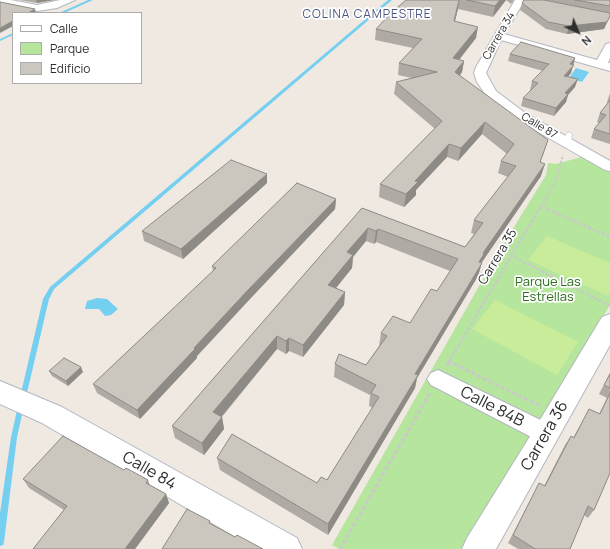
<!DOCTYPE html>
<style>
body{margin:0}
#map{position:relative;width:610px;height:549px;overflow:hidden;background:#efe9e1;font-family:Manrope,sans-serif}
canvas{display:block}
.legend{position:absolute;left:12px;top:12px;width:130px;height:72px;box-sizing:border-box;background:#fff;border:1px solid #ababab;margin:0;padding:5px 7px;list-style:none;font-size:12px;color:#2e2e2e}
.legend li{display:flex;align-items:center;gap:8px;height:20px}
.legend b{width:20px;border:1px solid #ababab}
.north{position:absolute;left:558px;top:12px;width:40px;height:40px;-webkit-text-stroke:3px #fff;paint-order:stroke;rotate:136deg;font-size:11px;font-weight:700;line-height:16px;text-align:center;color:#2e2e2e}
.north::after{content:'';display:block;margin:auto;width:14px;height:18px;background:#2e2e2e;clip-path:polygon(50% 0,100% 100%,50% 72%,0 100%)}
</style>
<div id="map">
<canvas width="610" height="549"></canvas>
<ul class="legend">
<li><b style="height:5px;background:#fff"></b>Calle</li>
<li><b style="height:11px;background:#b6e59e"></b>Parque</li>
<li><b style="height:11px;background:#cbc7bf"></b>Edificio</li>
</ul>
<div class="north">N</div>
</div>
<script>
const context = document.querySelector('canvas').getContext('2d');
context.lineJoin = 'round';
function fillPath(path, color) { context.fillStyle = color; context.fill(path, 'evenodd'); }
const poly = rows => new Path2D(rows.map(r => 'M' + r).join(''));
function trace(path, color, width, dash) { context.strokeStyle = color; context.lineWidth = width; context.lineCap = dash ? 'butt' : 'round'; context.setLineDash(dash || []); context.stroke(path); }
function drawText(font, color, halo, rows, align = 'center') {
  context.font = font + ' Manrope,sans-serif'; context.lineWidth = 3.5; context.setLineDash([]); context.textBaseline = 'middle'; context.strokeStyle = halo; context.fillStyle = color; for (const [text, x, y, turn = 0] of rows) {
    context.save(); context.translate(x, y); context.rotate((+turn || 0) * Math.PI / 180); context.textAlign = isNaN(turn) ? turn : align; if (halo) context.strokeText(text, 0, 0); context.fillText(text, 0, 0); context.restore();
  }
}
const green = poly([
 [585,156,610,171,610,305,463,549,339,549,332,545,495,258,546,175,548,163,556,164]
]);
const pitch = poly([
 [547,236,610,263,610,292,608,296,528,260],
 [495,300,578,342,557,375,472,329]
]);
const water = poly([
 [576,68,589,72,582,82,569,78],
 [97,298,107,299,118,309,111,315,105,316,99,309,85,309,87,301]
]);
const stream = poly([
 [88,0,93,0,64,13,59,13,88,0],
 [388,0,392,0,54,289,49,299,26,397,25,399,23,400,21,399,20,397,43,299,50,287,388,0],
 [13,33,13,35,0,41,0,39,13,33],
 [21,403,23,404,24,406,17,437,4,542,3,545,0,546,0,513,11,437,18,406,19,404,21,403]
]);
const pathFar2 = poly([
 [540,206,549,210],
 [539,210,555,183,563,155]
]);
const pathFar1 = poly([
 [547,209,610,237],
 [510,255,610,306],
 [450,360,539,209]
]);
const path = poly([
 [448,361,540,406],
 [447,365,451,359],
 [340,549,430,393]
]);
const lane = poly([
 [569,132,572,134,571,143,567,145,564,145,563,143,566,134,569,132]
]);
const street = poly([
 [0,0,11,0,37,5,60,0,75,0,57,8,37,11,0,4,0,0],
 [515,0,525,0,504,34,597,60,606,44,610,43,610,58,608,63,610,63,610,71,501,40,486,73,496,91,525,113,610,161,610,171,605,170,515,119,487,97,477,82,474,73,476,67,515,0],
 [438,370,555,427,558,434,555,441,547,444,539,441,431,385,427,379,431,373,438,370]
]);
const secondary = poly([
 [610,314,610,345,496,549,462,549,467,538,537,425,602,317,610,314],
 [0,381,62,407,297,538,302,549,256,549,42,423,0,404,0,381]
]);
const wall = poly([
 [19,0,54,0,37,3],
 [406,0,514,0,511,4,506,0,493,17,458,9,455,21,476,38,459,60,464,61,462,72,460,75,544,152,540,162,541,176,482,262,478,276,417,378,415,388,328,535,220,470,217,458,317,483,327,480,373,408,369,406,370,395,334,377,335,364,366,365,379,346,381,333,410,323,437,291,450,271,376,242,374,244,366,241,353,257,352,268,336,288,345,292,344,305,303,357,289,351,286,354,277,349,222,417,224,429,204,455,175,438,172,426,362,208,465,247,474,234,471,233,474,220,508,177,498,173,501,161,507,154,482,134,458,161,447,157,416,190,416,195,404,207,379,197,380,184,435,129,394,94,396,82,412,78,398,75,399,63,413,48,375,40,376,29],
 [524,0,610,0,610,16,604,29,567,34,546,29,520,10,522,3],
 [510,54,575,58,571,73,568,77,575,87,568,95,566,102,554,116,521,106,523,98,531,90,530,90,532,81,543,71,508,61],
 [610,93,610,144,591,138,594,129,599,123,597,122,600,113,608,103,607,102],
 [267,183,183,259,144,241,142,231],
 [336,199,335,209,249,300,197,356,197,358,140,419,97,393,93,384,213,271,212,266],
 [49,371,83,372,68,386,52,376],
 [610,373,610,473,594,510,588,518,584,515,570,549,518,549,508,543,535,491,539,483,544,486,565,445,571,436,573,438,589,409,599,414,607,398,599,394],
 [124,470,148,480,150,485,166,494,169,503,135,549,33,549,64,510,29,488,23,479]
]);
const shadedWall = poly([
 [36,0,54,0,37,3],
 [460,0,458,9,452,32,454,21],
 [500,0,506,0,493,17,495,6],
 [35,9,36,13,28,13],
 [610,16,604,29,567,34,569,26],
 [13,21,13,26,0,33,0,28],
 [478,27,476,38,451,70,453,58],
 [575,58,571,73,562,84,564,76,570,64],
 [464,61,462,72,453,84,455,72],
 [578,79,575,87,568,95,566,102,554,116,556,108,565,93],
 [485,122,482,134,458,161,461,148],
 [548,140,544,152,536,174,540,162],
 [449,144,447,157,416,190,416,195,404,207,406,194,415,181],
 [545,164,541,176,482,262,478,276,417,378,415,388,328,535,328,524,483,253],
 [267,174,267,183,183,259,181,249],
 [336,199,335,209,249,300,197,356,197,358,140,419,137,410,194,348,248,290],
 [368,228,366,241,353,257,352,268,328,298,328,285,347,252],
 [378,229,376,242,374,244,376,231],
 [345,292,344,305,303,357,303,345],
 [277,336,277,349,215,424,213,412],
 [289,338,289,351,286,354,286,341],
 [81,367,83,372,68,386,66,381],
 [222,417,224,429,204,455,202,443],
 [166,494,169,503,135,549,125,549]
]);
const building = poly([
 [406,0,459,0,454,21,478,27,453,58,464,61,455,72,548,140,540,162,545,164,483,253,484,254,479,262,482,263,415,374,418,375,328,524,217,458,232,434,317,483,321,477,327,480,379,397,371,393,376,385,335,364,339,354,366,365,387,336,381,333,393,316,410,323,431,289,437,291,458,259,378,229,376,231,368,228,347,252,353,255,328,285,345,292,303,345,289,338,286,341,277,336,213,412,222,417,202,443,172,426,362,208,465,247,483,223,474,220,516,166,501,161,514,144,485,122,461,148,449,144,415,181,418,182,406,194,380,184,442,121,396,82,437,72,399,63,422,39,376,29,392,12,406,0],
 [467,0,500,0,495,6,467,0],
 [524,0,544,0,610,13,610,16,607,22,569,26,548,22,522,3,524,0],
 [575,0,610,0,610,6,575,0],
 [0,2,35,9,28,13,13,13,13,21,0,28,0,2],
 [521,42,575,58,570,64,574,65,564,76,578,79,565,93,568,94,556,108,523,98,538,83,532,81,549,64,510,54,521,42],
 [610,100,610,134,594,129,606,115,600,113,610,100],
 [231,160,267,174,181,249,142,231,231,160],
 [297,183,336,199,248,290,194,348,195,349,137,410,93,384,216,268,212,266,297,183],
 [64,358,81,367,66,381,49,371,64,358],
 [610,374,610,388,604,385,610,374],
 [610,393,610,473,594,510,588,506,570,549,535,549,513,535,539,483,545,486,571,436,574,438,589,409,600,414,610,393],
 [63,436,124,470,126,468,148,480,146,483,166,494,125,549,33,549,67,506,23,479,63,436],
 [187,509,210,521,209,523,235,537,237,535,263,549,162,549,187,509]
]);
const farStreetnames = [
 ["Carrera 34",499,36,-60],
 ["Calle 87",539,126,31]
];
const farNeighbourhoodnames = [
 ["COLINA CAMPESTRE",367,15]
];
const streetNames = [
 ["Carrera 35",498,257,-59]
];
const parkNames = [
 ["Parque Las",548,282],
 ["Estrellas",548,297]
];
const nearStreetnames = [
 ["Calle 84B",492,407,27],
 ["Carrera 36",545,436,-60],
 ["Calle 84",149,471,30]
];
fillPath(green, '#b6e59e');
fillPath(pitch, '#c9ec9a');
fillPath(water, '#75cff0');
fillPath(stream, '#75cff0');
trace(lane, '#b4b7c1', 1);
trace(street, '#b4b7c1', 2);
trace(secondary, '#b4b7c1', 2);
trace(pathFar2, '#c9c9c9', 2, [2.5, 1.5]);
trace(pathFar1, '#c9c9c9', 2.5, [3, 2]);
trace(path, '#c9c9c9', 3, [4, 2.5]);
fillPath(lane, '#fff');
fillPath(street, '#fff');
fillPath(secondary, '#fff');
fillPath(wall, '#afaba4');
fillPath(shadedWall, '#8e8b86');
fillPath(building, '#cbc7bf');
trace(building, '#8e8b86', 1);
drawText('11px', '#2e2e2e', '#fff', farStreetnames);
context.letterSpacing = '1px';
drawText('12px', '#4d5680', '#fff', farNeighbourhoodnames);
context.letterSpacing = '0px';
drawText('13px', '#2e2e2e', '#fff', streetNames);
drawText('13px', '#2c6e1b', '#fff', parkNames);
drawText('16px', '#2e2e2e', '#fff', nearStreetnames);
</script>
